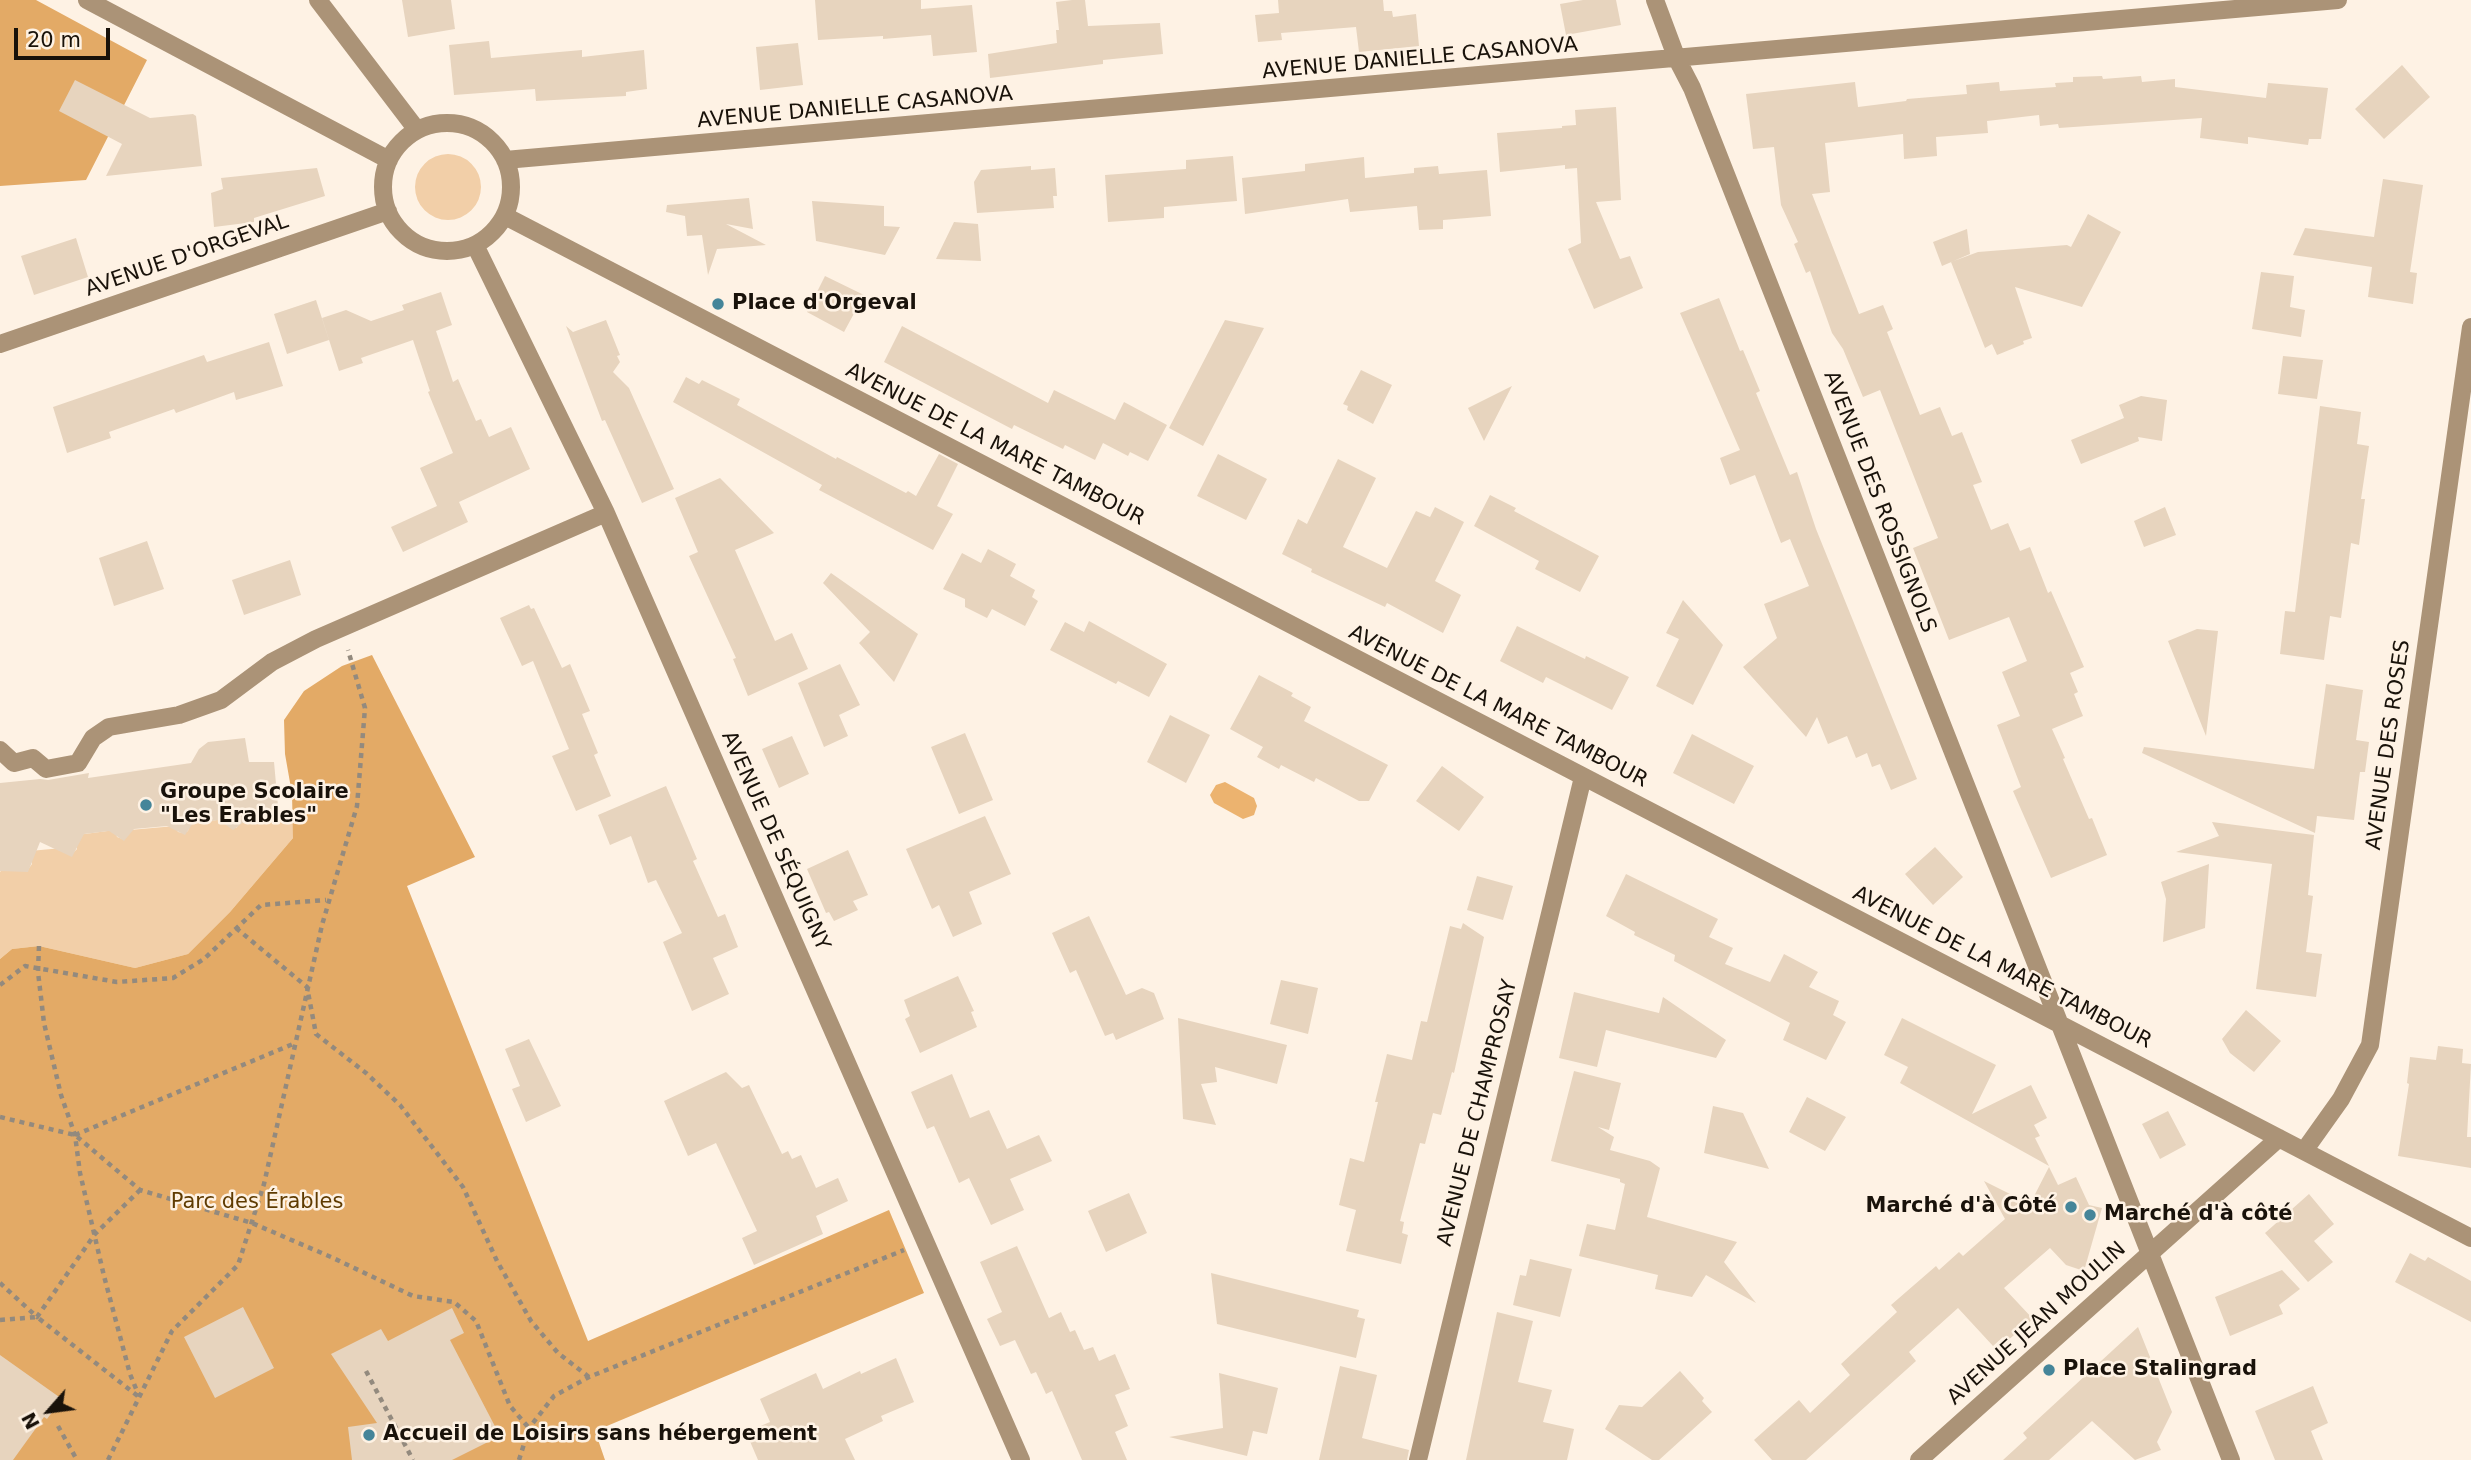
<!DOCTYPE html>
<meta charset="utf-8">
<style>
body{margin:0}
#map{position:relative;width:2471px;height:1460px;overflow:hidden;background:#fef2e4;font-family:"DejaVu Sans",sans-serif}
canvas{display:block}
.north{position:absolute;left:14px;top:1376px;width:70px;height:70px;-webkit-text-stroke:5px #fef2e4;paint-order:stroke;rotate:242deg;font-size:19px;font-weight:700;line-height:28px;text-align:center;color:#19120a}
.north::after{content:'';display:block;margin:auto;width:24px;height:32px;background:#19120a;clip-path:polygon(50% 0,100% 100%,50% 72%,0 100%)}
.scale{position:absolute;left:14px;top:28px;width:96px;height:32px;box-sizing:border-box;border:4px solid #19120a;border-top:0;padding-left:9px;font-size:21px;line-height:24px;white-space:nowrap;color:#19120a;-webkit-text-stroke:5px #fef2e4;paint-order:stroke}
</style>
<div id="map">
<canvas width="2471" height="1460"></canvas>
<div class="north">N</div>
<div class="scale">20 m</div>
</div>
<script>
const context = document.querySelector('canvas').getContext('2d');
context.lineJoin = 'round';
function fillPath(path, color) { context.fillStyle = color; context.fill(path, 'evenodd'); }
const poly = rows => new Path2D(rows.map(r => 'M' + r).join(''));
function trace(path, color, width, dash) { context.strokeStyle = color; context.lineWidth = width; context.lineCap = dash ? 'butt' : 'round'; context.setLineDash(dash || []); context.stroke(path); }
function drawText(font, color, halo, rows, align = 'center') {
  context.font = font + ' "DejaVu Sans",sans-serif'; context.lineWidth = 5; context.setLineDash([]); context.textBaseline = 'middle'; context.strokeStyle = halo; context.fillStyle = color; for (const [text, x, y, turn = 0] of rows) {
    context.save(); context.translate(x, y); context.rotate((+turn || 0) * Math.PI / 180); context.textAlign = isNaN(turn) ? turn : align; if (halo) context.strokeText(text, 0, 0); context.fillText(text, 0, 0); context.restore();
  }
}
const green = poly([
 '415 187a33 33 0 1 1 66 0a33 33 0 1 1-66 0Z',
 [279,817,293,817,293,838,230,912,188,954,135,968,39,946,12,949,0,959,0,872,8,863,27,871,32,864,30,851,62,848,72,854,77,849,77,835,115,830,117,837,123,839,130,830,175,826,178,832,183,833,188,831,190,823,226,819,236,828,241,822]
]);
const forest = poly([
 [0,0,36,0,147,60,86,180,0,186],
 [372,655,475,857,407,886,588,1341,889,1210,924,1293,595,1431,605,1460,12,1460,0,1451,0,959,12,949,39,946,135,968,188,954,230,912,293,838,292,794,285,754,284,720,304,691,342,666]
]);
const water = poly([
 [1225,782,1254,798,1257,806,1254,815,1243,819,1214,803,1210,795,1216,785]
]);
const building = poly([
 [402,0,451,0,455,29,408,37],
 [815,0,921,0,921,9,972,5,977,52,933,56,931,35,883,39,883,36,818,40],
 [1072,0,1085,0,1088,26,1160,23,1163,54,1103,60,1103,64,990,78,988,54,1057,43,1056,30,1059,30,1056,2],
 [1278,0,1383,0,1384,11,1392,11,1393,17,1416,14,1419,46,1359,52,1356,27,1281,33,1282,40,1258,42,1255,15,1279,13],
 [1583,0,1616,0,1621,25,1566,35,1560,4],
 [489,41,491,58,582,50,582,57,644,50,647,89,626,92,626,96,536,101,535,89,454,95,449,45],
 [798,43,803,85,760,90,756,47],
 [2402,65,2430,97,2384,139,2355,109],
 [2102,76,2103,79,2141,76,2142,82,2175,79,2175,87,2266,98,2268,83,2328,88,2321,139,2309,139,2308,145,2248,137,2248,144,2200,138,2202,118,2059,128,2058,124,2040,126,2039,115,1987,121,1988,133,1936,137,1937,156,1904,159,1903,134,1825,143,1830,192,1812,194,1859,314,1883,305,1893,329,1887,332,1920,415,1940,407,1952,436,1962,432,1982,482,1973,485,1991,530,2008,523,2020,551,2030,547,2048,593,2051,591,2084,667,2070,673,2078,692,2074,694,2083,716,2052,729,2065,758,2063,759,2089,819,2092,818,2107,855,2051,878,2013,791,2021,787,1997,725,2020,716,2002,672,2027,661,2009,617,1949,640,1913,548,1938,538,1880,390,1863,397,1843,349,1832,333,1810,271,1806,273,1794,244,1798,242,1781,205,1774,147,1753,149,1746,94,1855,82,1858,107,1906,101,1907,99,1967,94,1966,85,1999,82,2000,91,2056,87,2055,83,2073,82,2073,77],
 [75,80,150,118,193,114,196,116,202,166,106,176,122,144,59,111],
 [1616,107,1621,200,1596,202,1620,259,1630,256,1643,288,1594,309,1568,249,1581,243,1577,168,1565,169,1565,165,1500,172,1497,133,1562,128,1562,126,1576,125,1575,110],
 [1233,156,1237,201,1164,207,1164,218,1108,222,1105,175,1186,169,1186,160],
 [1364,157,1365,178,1414,173,1414,168,1438,166,1439,174,1487,170,1491,216,1443,220,1443,229,1419,230,1417,206,1350,212,1348,199,1245,214,1242,178,1305,171,1305,164],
 [1031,166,1031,170,1055,168,1057,196,1053,196,1054,208,977,213,974,182,981,170],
 [317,168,325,196,254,218,254,222,214,227,211,193,223,189,221,178],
 [2383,179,2423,185,2410,272,2417,273,2413,304,2368,297,2372,267,2293,255,2305,228,2374,237],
 [749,198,753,229,726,224,766,245,717,249,708,275,702,235,687,236,685,216,666,212,667,205],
 [812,201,884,206,884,226,900,227,885,255,816,241],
 [2088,214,2121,232,2082,307,2015,287,2032,338,2023,341,2024,344,1997,355,1992,344,1985,348,1951,262,1978,252,2067,245,2071,247],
 [954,222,978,224,981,261,936,259],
 [1967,229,1970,254,1942,266,1933,242],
 [76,238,88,277,34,295,21,256],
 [2261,272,2294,276,2290,307,2305,310,2301,337,2252,329],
 [825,276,864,295,844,332,807,312],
 [441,292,452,325,436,331,453,382,458,379,476,421,481,419,489,437,511,427,530,469,459,502,468,522,403,552,391,527,437,506,420,468,453,453,428,392,430,391,413,340,361,358,363,363,339,371,322,318,346,310,371,321,404,310,402,305],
 [1719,298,1740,351,1743,350,1760,391,1756,393,1790,475,1797,472,1816,529,1917,779,1891,790,1880,764,1872,767,1867,753,1856,758,1847,736,1828,744,1817,717,1806,737,1743,667,1777,638,1764,604,1809,586,1790,539,1781,543,1755,475,1730,485,1720,458,1740,450,1680,313],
 [316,300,329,340,287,354,274,314],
 [606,320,620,355,617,356,620,362,613,372,629,388,674,489,642,503,605,420,602,421,566,326,573,332],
 [1225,320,1264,328,1203,446,1169,428],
 [902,326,1048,403,1054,390,1115,420,1124,402,1167,425,1148,461,1130,452,1128,456,1103,443,1095,460,1065,445,1063,449,1014,425,1012,429,884,362],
 [269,342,283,386,236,400,234,392,176,413,174,409,109,432,111,438,67,453,53,407,204,355,207,362],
 [2283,356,2323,360,2317,399,2278,394],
 [1361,370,1392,385,1373,424,1347,410,1348,406,1343,404],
 [686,377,699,384,702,380,740,399,737,405,836,459,837,457,906,493,908,491,916,496,939,454,958,464,937,506,953,514,933,550,819,490,822,485,673,402],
 [1512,386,1484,441,1468,408],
 [2141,396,2167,400,2162,441,2138,437,2139,441,2081,464,2071,440,2124,418,2119,405],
 [2320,406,2361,412,2357,444,2369,446,2361,499,2365,499,2359,545,2351,543,2341,618,2330,616,2324,660,2280,654,2285,611,2295,612],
 [1218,454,1267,479,1246,520,1197,496],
 [1338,459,1376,478,1343,547,1387,568,1416,511,1430,517,1435,507,1464,522,1435,581,1461,595,1443,633,1387,603,1385,607,1311,572,1312,569,1282,554,1298,519,1307,524],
 [720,478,774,533,735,550,775,641,792,633,808,669,748,696,733,659,736,658,689,556,698,552,675,498],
 [1490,495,1516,508,1514,511,1599,556,1580,592,1535,569,1539,561,1474,526],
 [2165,507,2176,535,2144,547,2134,521],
 [147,541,164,589,114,606,99,558],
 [988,549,1016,564,1010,576,1035,590,1032,597,1038,601,1025,626,992,609,987,618,965,607,965,599,943,589,962,553,981,563],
 [290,560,301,595,244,615,232,580],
 [831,573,918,634,894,682,859,643,870,632,823,583],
 [1683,600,1723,645,1693,705,1656,686,1679,639,1666,633],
 [529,605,531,609,534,608,562,668,570,664,590,711,582,714,598,753,594,755,611,796,576,811,552,756,569,749,533,661,522,666,500,618],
 [1089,621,1167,664,1149,697,1118,681,1116,684,1050,650,1065,622,1084,632],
 [1517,626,1585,659,1586,656,1629,677,1612,710,1546,677,1543,683,1500,661],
 [2197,629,2218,631,2206,736,2168,641],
 [840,664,860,705,839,715,848,736,824,747,798,683],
 [1259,675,1293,693,1291,696,1311,707,1304,721,1388,765,1369,801,1359,801,1316,778,1314,782,1281,765,1279,769,1257,757,1263,747,1230,729],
 [2326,684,2363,690,2356,740,2369,742,2365,772,2360,772,2354,820,2317,816,2315,833,2142,753,2144,747,2314,769],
 [1170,715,1210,735,1186,783,1147,762],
 [965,733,993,800,959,814,931,747],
 [1692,734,1754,766,1734,804,1673,773],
 [792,736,809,774,779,788,762,749],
 [245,738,249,762,274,762,279,817,245,821,233,830,219,820,193,823,185,835,167,826,134,829,124,841,109,831,84,834,72,857,40,842,28,872,0,871,0,783,40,779,48,780,89,773,88,778,191,763,199,749,208,742],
 [1442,766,1484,797,1459,831,1416,801],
 [666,786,697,859,693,861,718,917,725,914,738,947,713,958,729,994,692,1011,663,942,682,933,656,880,648,883,631,836,610,845,598,815],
 [985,816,1011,874,969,892,982,924,953,937,939,905,932,909,906,849],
 [2212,822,2314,835,2308,895,2313,896,2306,952,2322,954,2316,997,2256,989,2272,864,2176,852,2219,836],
 [1935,847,1963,877,1933,905,1905,874],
 [848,850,868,895,853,901,858,910,834,921,829,912,826,913,807,869],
 [2209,864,2205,928,2163,942,2166,899,2161,882],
 [1626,874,1718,919,1709,937,1733,948,1725,964,1770,982,1784,954,1818,972,1809,987,1839,1001,1833,1015,1846,1022,1826,1060,1783,1040,1790,1023,1674,961,1675,955,1634,935,1635,932,1606,916],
 [1477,876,1513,886,1503,920,1467,910],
 [1089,916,1126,995,1142,988,1154,993,1164,1019,1116,1040,1113,1033,1105,1036,1076,970,1070,973,1052,933],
 [1463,923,1484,937,1454,1073,1452,1072,1441,1115,1433,1113,1425,1144,1420,1143,1400,1221,1404,1222,1402,1233,1408,1235,1401,1264,1346,1251,1356,1210,1339,1205,1350,1158,1364,1162,1378,1102,1375,1102,1387,1054,1412,1060,1421,1021,1427,1022,1450,926,1461,929],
 [958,976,974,1011,971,1012,977,1027,920,1053,905,1019,910,1016,904,1000],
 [1281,980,1318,988,1308,1034,1270,1024],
 [1574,992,1659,1013,1663,997,1726,1040,1716,1058,1606,1030,1597,1067,1559,1058],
 [2246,1010,2281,1041,2254,1072,2230,1053,2222,1039],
 [1178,1018,1287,1045,1277,1084,1215,1067,1217,1082,1201,1084,1216,1125,1183,1119],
 [1902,1018,1996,1065,1972,1114,2031,1085,2047,1118,2034,1125,2040,1136,2035,1138,2049,1166,1900,1083,1908,1067,1884,1055],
 [529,1039,561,1106,526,1122,512,1089,520,1086,505,1049],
 [2438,1046,2463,1049,2462,1063,2471,1064,2467,1137,2471,1137,2471,1168,2398,1156,2409,1084,2407,1083,2410,1057,2436,1060],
 [1574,1071,1621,1083,1609,1130,1598,1127,1614,1137,1610,1150,1650,1161,1660,1168,1647,1217,1737,1242,1724,1262,1756,1303,1706,1275,1692,1297,1655,1289,1658,1275,1579,1256,1587,1224,1615,1230,1625,1184,1620,1182,1620,1179,1551,1161],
 [726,1072,742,1088,749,1085,782,1154,788,1151,792,1159,801,1155,816,1188,838,1178,848,1201,816,1216,823,1234,754,1265,742,1238,757,1231,716,1143,688,1156,664,1101],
 [952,1074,970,1118,989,1110,1007,1149,1039,1135,1052,1161,1010,1179,1024,1210,991,1225,969,1178,959,1183,934,1126,927,1129,911,1092],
 [1807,1097,1846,1117,1825,1151,1789,1132],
 [1713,1106,1743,1113,1769,1169,1704,1153],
 [2168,1111,2186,1145,2160,1159,2142,1124],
 [2049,1167,2058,1185,2076,1177,2089,1205,2102,1208,2084,1271,2066,1265,2050,1248,2004,1288,2033,1319,2007,1341,2003,1337,1993,1346,1958,1308,1909,1352,1916,1361,1806,1460,1772,1460,1754,1440,1799,1400,1810,1413,1850,1375,1841,1364,1897,1312,1891,1305,1936,1266,1939,1270,1959,1252,1963,1256,2005,1219,1984,1181,2030,1204],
 [1129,1193,1147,1233,1106,1252,1088,1211],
 [2309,1194,2334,1224,2314,1241,2333,1262,2308,1282,2265,1233],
 [1017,1246,1049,1318,1061,1312,1070,1332,1075,1330,1084,1350,1093,1347,1099,1361,1115,1354,1130,1389,1115,1395,1128,1426,1115,1432,1127,1460,1082,1460,1052,1391,1046,1394,1036,1372,1031,1374,1015,1340,1000,1346,987,1319,1002,1312,980,1262],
 [2410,1253,2425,1261,2428,1257,2471,1281,2471,1322,2395,1282],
 [1530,1259,1572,1269,1560,1317,1513,1305,1520,1275,1526,1276],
 [2282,1270,2300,1289,2279,1305,2283,1314,2230,1336,2215,1297],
 [1211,1273,1359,1310,1357,1317,1365,1319,1356,1358,1217,1324],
 [243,1307,274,1368,215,1398,184,1337],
 [452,1308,464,1333,450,1340,500,1436,452,1460,352,1460,348,1427,377,1423,331,1354,381,1329,388,1341],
 [1497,1312,1533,1321,1518,1382,1552,1390,1543,1422,1574,1429,1567,1460,1466,1460],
 [2138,1327,2172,1412,2157,1442,2161,1450,2135,1460,2092,1421,2049,1460,2003,1460,2027,1438,2023,1433],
 [0,1355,62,1399,47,1419,44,1417,13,1460,0,1460],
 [896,1358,914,1402,881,1416,883,1421,845,1439,855,1460,758,1460,746,1432,770,1422,760,1399,816,1373,823,1389,860,1371,861,1374],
 [1340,1366,1377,1375,1362,1438,1409,1450,1407,1460,1319,1460],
 [1680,1371,1704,1398,1702,1401,1712,1412,1659,1460,1652,1460,1605,1429,1619,1405,1642,1407],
 [1219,1373,1278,1388,1267,1434,1253,1431,1247,1456,1169,1437,1223,1428],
 [2313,1386,2328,1423,2311,1431,2323,1460,2275,1460,2255,1411]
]);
const path = poly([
 [236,928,307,987,316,1034,366,1073,400,1105,463,1187,497,1261,531,1321,558,1353,589,1377],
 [39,946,38,972,44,1023,61,1095,75,1135,80,1173,104,1276,130,1374,139,1396],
 [0,985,25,966,117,982,173,978,204,959,261,905,326,900],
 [0,1117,75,1135,140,1190,252,1223,331,1257,413,1296,454,1302,476,1321,510,1406,529,1428],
 [75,1135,293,1044],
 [0,1283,37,1317,95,1234,140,1190],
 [0,1320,37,1317,139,1397],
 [366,1371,413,1460],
 [58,1426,77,1460],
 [108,1460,172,1331,238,1265,264,1184,322,925,357,806,365,708,348,650],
 [519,1460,529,1428,554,1396,589,1377,904,1250]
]);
const minor = poly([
 [87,0,389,160],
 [318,0,417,130],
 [1655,0,1677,59,1692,88,2231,1460],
 '383 187a64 64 0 1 1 128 0a64 64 0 1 1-128 0Z',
 [505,160,2338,0],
 [505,216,2471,1238],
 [475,245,606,513,1021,1460],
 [0,344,388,211],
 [0,750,14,763,33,758,46,769,78,763,93,738,109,727,179,715,221,700,272,662,316,639,606,513],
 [2304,1151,2341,1099,2370,1045,2471,327],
 [1418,1460,1583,777],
 [1919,1460,2279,1138]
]);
const markers = [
 [718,304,7,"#458599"],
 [146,805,7,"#458599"],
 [2071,1207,7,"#458599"],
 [2090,1215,7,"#458599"],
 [2049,1370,7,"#458599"],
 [369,1435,7,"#458599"]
];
const streetNames = [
 ["AVENUE DANIELLE CASANOVA",1420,59,-5],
 ["AVENUE DANIELLE CASANOVA",855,108,-5],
 ["AVENUE D'ORGEVAL",187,256,-19],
 ["AVENUE DE LA MARE TAMBOUR",995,445,27],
 ["AVENUE DES ROSSIGNOLS",1879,502,69],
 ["AVENUE DE LA MARE TAMBOUR",1498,707,27],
 ["AVENUE DES ROSES",2389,745,-82],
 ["AVENUE DE SÉQUIGNY",775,841,66],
 ["AVENUE DE LA MARE TAMBOUR",2002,968,27],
 ["AVENUE DE CHAMPROSAY",1478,1113,-76],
 ["AVENUE JEAN MOULIN",2037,1324,-42]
];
const poiNames = [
 ["Place d'Orgeval",732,304],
 ["Groupe Scolaire",160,793],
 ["\"Les Erables\"",160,817],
 ["Marché d'à Côté",2057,1207,"right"],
 ["Marché d'à côté",2104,1215],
 ["Place Stalingrad",2063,1370],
 ["Accueil de Loisirs sans hébergement",383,1435]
];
const parkNames = [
 ["Parc des Érables",257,1203]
];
fillPath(green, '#f2cfa8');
fillPath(forest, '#e3aa66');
fillPath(water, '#ecb36f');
fillPath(building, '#e7d4be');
trace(path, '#938a7e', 4.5, [5, 5]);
trace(minor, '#ab9377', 18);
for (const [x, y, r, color] of markers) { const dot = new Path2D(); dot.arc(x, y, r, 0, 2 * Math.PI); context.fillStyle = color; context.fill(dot); trace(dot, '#fef2e4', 2.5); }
drawText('21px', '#19120a', '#fef2e4', streetNames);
drawText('bold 21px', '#19120a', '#fef2e4', poiNames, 'left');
drawText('21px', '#5f3b01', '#fef2e4', parkNames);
</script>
